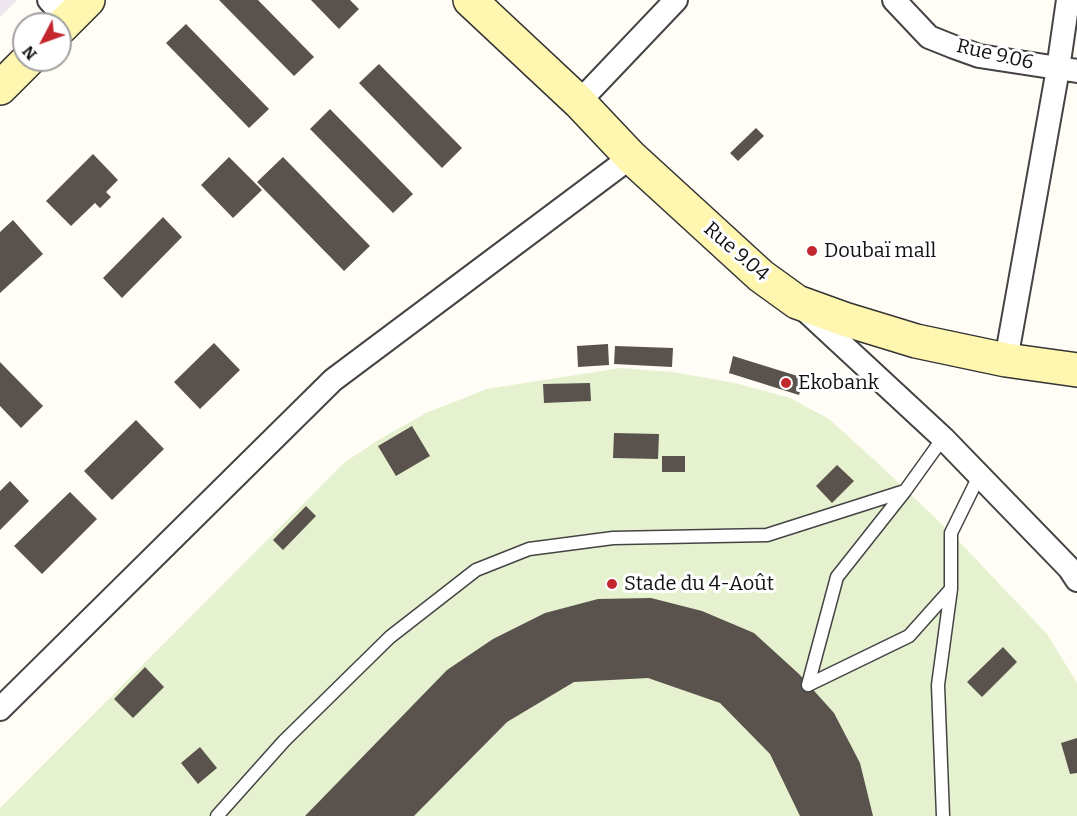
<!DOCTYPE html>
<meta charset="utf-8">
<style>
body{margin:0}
#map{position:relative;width:1077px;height:816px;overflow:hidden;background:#fffdf5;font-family:Bitter,serif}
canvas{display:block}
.north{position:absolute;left:12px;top:12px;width:60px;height:60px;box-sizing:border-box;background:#fff;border:2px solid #a0a0a0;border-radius:50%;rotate:229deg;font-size:16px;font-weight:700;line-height:24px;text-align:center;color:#111}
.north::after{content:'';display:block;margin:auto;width:21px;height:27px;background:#c4262e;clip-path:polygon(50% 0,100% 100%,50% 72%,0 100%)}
</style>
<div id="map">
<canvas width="1077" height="816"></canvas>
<div class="north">N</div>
</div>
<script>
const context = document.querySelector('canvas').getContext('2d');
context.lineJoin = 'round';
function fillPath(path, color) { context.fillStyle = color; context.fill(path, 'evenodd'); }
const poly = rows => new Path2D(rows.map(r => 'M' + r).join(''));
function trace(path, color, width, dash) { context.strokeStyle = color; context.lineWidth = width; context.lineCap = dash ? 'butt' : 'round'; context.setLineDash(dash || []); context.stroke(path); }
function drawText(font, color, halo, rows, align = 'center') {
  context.font = font + ' Bitter,serif'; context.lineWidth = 6; context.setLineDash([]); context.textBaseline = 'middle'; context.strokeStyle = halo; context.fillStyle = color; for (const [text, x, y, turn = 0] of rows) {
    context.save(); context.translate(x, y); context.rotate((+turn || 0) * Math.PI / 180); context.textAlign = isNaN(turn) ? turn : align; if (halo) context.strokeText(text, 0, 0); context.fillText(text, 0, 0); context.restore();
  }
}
const industrial = poly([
 [0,0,17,0,0,17]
]);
const pitch = poly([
 [620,368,673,372,735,383,790,398,829,419,882,467,951,533,1047,634,1077,683,1077,816,0,816,0,808,345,462,380,439,426,413,487,389]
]);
const building = poly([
 [219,0,258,0,314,57,294,76],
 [311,0,350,0,359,9,339,29],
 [186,24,269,109,249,128,166,43],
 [379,64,462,148,442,168,359,83],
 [330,109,413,194,393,213,310,129],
 [756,128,764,136,738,161,730,153],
 [93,154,118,180,106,192,111,197,100,208,95,203,71,226,46,201],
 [229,157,262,190,233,218,201,185],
 [283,157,370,246,344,271,257,182],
 [163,217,182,237,122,298,103,278],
 [13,220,43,254,0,293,0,232],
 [214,343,240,370,200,409,174,382],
 [608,344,609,365,578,367,577,346],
 [615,346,673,348,672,367,614,364],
 [733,356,804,378,799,395,729,373],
 [0,362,43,406,21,428,0,406],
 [590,383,591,401,544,403,543,384],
 [136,420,164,449,112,500,84,471],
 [412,426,430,456,396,476,378,446],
 [614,433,659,434,658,459,613,458],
 [662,456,685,456,685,472,662,472],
 [837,465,854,481,832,503,816,486],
 [10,481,29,501,0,530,0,491],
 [70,492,97,519,42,574,14,546],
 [306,506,316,516,283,550,273,540],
 [651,598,702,611,754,633,799,674,834,713,860,763,873,816,800,816,770,754,720,703,648,678,574,682,507,722,414,816,305,816,447,670,493,639,545,613,598,599],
 [1003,647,1017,662,982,697,967,682],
 [145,667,164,687,133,718,114,699],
 [1077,738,1077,773,1070,774,1061,743],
 [200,747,217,768,198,784,181,763]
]);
const lane = poly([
 [808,685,837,577,905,491,943,438],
 [808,685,909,636,951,589],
 [217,816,284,741,390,637,476,570,529,549,613,538,767,535,905,491],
 [943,816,938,685,951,589,951,533,979,476]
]);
const street = poly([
 [49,0,68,20],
 [894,0,929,37,954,47,979,56,1077,71],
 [579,102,676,0],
 [806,311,943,438,1069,568,1077,580],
 [1006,360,1058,69,1068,0],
 [0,709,333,380,631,157]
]);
const secondary = poly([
 [470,0,579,102,631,157,761,276,797,302,844,319,916,341,1006,360,1077,370],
 [60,28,88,0],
 [0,88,28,60]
]);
const markers = [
 [812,251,6,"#c4262e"],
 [786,383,6,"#c4262e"],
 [612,584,6,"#c4262e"]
];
const streetNames = [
 ["Rue 9.06",995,55,13],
 ["Rue 9.04",736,252,41]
];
const poiNames = [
 ["Doubaï mall",824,251],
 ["Ekobank",798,383],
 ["Stade du 4-Août",624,584]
];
fillPath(industrial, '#eee6ef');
fillPath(pitch, '#e6f2cf');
fillPath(building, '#5a524d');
trace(lane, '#444', 15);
trace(street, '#444', 26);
trace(secondary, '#333', 36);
trace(lane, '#fff', 12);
trace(street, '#fff', 22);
trace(secondary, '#fff6b0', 33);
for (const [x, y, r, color] of markers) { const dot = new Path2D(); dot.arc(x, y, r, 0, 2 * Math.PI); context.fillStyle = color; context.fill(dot); trace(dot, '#fff', 2); }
drawText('20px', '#111', '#fff', streetNames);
drawText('20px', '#111', '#fff', poiNames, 'left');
</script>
